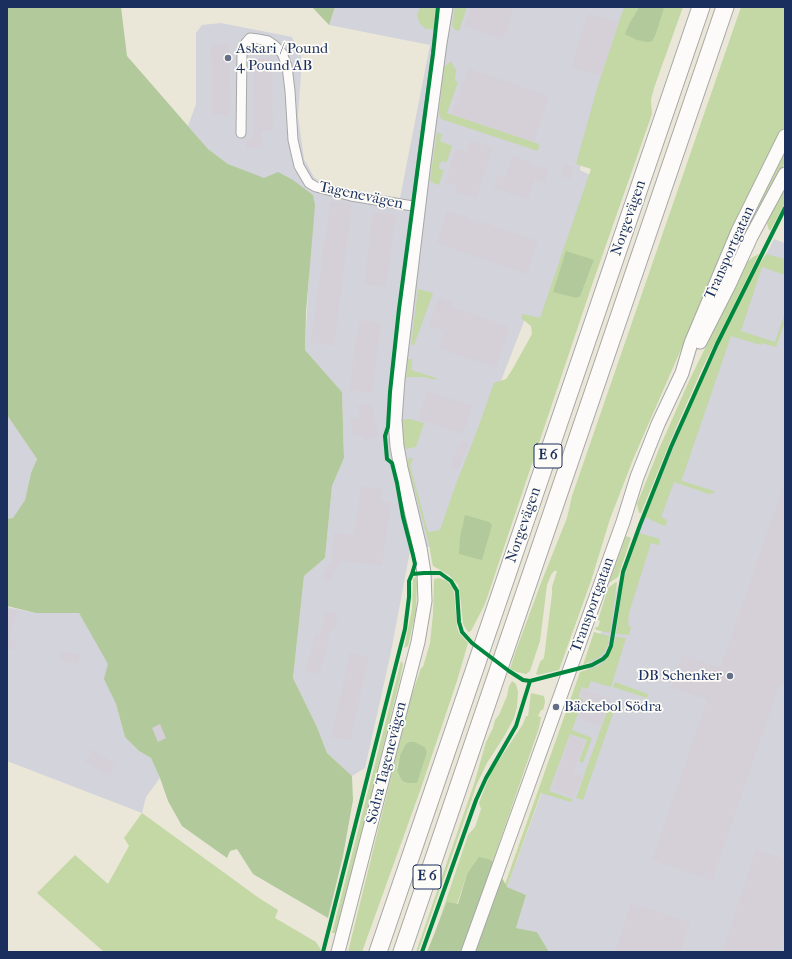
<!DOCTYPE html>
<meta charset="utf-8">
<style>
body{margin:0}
#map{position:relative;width:792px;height:959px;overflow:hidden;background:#eae7d9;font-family:"IM FELL French Canon",serif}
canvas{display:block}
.frame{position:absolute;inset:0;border:8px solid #1b2f5e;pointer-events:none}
</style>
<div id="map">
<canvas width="792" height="959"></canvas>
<div class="frame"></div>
</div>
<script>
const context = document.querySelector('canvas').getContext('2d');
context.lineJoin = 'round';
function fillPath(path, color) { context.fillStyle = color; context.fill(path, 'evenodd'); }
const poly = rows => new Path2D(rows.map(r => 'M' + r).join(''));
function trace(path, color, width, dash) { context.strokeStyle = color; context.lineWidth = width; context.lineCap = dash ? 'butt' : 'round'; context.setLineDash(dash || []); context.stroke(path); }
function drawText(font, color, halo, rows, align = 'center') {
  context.font = font + ' "IM FELL French Canon",serif'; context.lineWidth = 3.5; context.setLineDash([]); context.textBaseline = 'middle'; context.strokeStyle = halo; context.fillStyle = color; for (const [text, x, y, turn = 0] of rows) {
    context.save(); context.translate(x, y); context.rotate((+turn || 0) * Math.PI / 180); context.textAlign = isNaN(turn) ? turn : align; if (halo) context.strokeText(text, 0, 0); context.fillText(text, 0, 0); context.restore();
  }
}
const industrial = poly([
 [335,7,629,7,584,142,580,170,594,177,540,324,525,319,437,545,410,551,390,657,365,768,352,776,327,753,317,727,293,678,304,576,325,558,332,486,344,458,342,392,305,350,313,195,306,191,264,179,228,164,208,149,188,126,196,104,196,33,202,25,221,23,292,37,301,54,301,74,298,116,304,159,314,177,322,184,400,198,430,45,329,25],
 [774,239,785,243,785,952,549,952,537,932,516,928,526,895,507,887,675,431],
 [7,415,37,459,31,473,25,500,13,519,7,519],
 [7,607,36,613,79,613,109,664,105,679,116,704,125,737,139,751,151,758,160,778,146,797,142,813,7,761]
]);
const green = poly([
 [420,7,435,7,434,29,426,29,420,24,417,16],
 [455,7,467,7,459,31,454,29,452,25],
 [624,7,639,7,630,22,664,9,662,7,683,7,654,88,651,100,652,114,593,282,492,583,485,604,471,631,468,632,463,624,460,594,458,585,449,575,433,566,432,562,429,544,407,461,409,458,413,458,410,465,428,532,440,530,456,484,477,431,494,383,506,379,512,370,532,334,531,326,521,318,523,314,540,318,591,169,576,164,598,85],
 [594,260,580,297,576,298,566,295],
 [741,7,785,7,785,126,720,255,693,322,634,457,610,519,591,581,559,670,538,675,536,674,540,662,544,658,552,594,552,587,557,571,554,571,551,575,547,585,540,641,530,671,526,674,517,672,510,669,515,653,541,583,567,518,572,496],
 [450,62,452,62,453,66,456,69,455,79,455,81,458,82,447,113,539,144,538,151,441,119,439,113,444,67],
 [437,132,442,134,440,141,452,146,447,162,443,161,440,163,439,166,440,169,444,170,439,185,431,182,430,179],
 [785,149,785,162,752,228,751,227,751,219],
 [785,187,785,203,770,231,768,228,767,222],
 [759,254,702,369,675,430,641,513,639,513,637,504,659,449,689,381,747,262,753,257],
 [766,254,785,259,785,275,762,267,741,331,775,342,785,312,785,321,776,347,762,343,761,345,731,336,682,479,682,481,714,491,714,493,709,494,674,482,661,517,667,520,666,525,664,526,645,517,692,403,726,330,759,265],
 [418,289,433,293,414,345,411,345],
 [408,359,412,359,411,370,436,378,436,380,424,377,406,377],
 [410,419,424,423,416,447,406,449,404,446,401,420],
 [639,533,660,539,659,545,651,543,629,613,628,625,631,627,629,635,616,634,624,577],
 [626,536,631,538,618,577,609,583],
 [416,576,417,582,416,612,408,646,404,648,412,609,413,579],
 [439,578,447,581,452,587,454,592,457,627,459,633,468,643,457,681,421,788,362,952,348,952,410,700,421,668,423,667,430,643,433,614,434,579],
 [415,742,425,747,427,752,415,783,407,783,402,781,397,771,397,767,400,755,405,745],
 [616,582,617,583,610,633,596,630,595,627,598,627,600,621,598,620,608,588],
 [594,632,609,636,608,645,604,653,598,658,583,665],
 [616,637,626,638,611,687,591,681,588,689,582,687,578,697,583,699,572,730,592,738,583,763,579,761,587,740,570,734,549,791,572,799,571,802,541,793,507,887,481,952,580,672,598,666,606,660,613,648],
 [401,661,403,664,400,679,346,895,336,933,332,933],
 [512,681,516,684,518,692,517,707,514,718,505,735,487,763,477,784,418,952,416,952,474,784,486,742,493,728,495,720,499,715,507,696,509,686],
 [615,682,648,694,647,698,613,687],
 [531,693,544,696,545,702,543,710,541,710,538,716,541,717,539,728,493,861,491,859,467,874,457,904,436,930,468,835,475,827,481,809,479,803,485,787,492,771,523,724,526,716,528,716],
 [609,706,615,708,583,800,576,798],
 [142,813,259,898,278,910,275,918,316,942,321,950,320,952,104,952,37,893,75,855,108,884,129,846,124,838]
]);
const forest = poly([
 [7,7,121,7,127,56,208,149,228,164,264,178,278,172,293,180,313,195,315,205,306,312,305,350,342,392,344,458,332,486,325,558,304,576,293,678,317,727,327,753,352,776,353,800,343,856,328,918,253,874,237,849,230,851,227,858,182,826,168,801,160,778,151,758,139,751,125,737,116,704,104,679,108,664,79,613,36,613,7,606,7,519,13,518,25,500,31,473,37,459,7,415],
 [312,7,335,7,329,25],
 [639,7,662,7,664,8,655,36,652,41,648,42,637,40,625,34,630,22],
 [566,251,594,260,580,297,576,298,553,292],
 [465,515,489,522,492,525,482,560,459,554,460,537],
 [409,742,415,742,425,747,427,752,417,783,407,783,402,781,397,771,400,755,405,745],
 [479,857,492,860,507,887,526,895,516,928,537,932,549,952,427,952,447,902,458,904,467,874]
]);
const building = poly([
 [471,7,514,7,503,40,464,26],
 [588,13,618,22,601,76,571,67],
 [229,43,230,115,212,115,211,44],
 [272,58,273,131,261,131,263,146,247,149,245,140,254,138,253,59],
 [468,68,549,96,534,142,452,114],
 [471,140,493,147,476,199,455,192,456,185,445,182,456,149,467,152],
 [512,156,531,162,530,164,549,170,545,183,535,179,528,200,494,188,498,175,505,177],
 [564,164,574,167,570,179,560,175],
 [330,201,352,204,334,346,311,343],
 [447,210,470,218,470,219,481,223,482,222,538,241,527,274,436,243],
 [373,212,396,215,386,287,364,284],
 [439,297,453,302,452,307,510,327,496,368,438,348,444,331,429,326],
 [359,320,381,323,372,393,349,390],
 [427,391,472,406,463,434,418,419],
 [371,403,379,437,365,440,364,435,354,437,350,420,360,417,357,406],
 [461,440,469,444,458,470,450,467],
 [784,484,785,484,785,685,780,683,712,881,652,860,707,700,671,687,682,655,720,668],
 [361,486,382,489,379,501,391,503,382,566,341,561,329,583,321,579,332,559,334,533,354,535],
 [7,609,17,611,9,640,16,642,14,650,7,649],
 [326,611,338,614,335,628,332,627,320,674,306,670,315,634,320,635],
 [62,651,80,655,78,664,60,660],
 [350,652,369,657,350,741,331,737],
 [582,689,610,698,600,726,578,719,585,698,580,696],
 [160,724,166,738,158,742,152,728],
 [571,735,585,741,573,773,582,776,574,797,552,789],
 [92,750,116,764,110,776,85,762],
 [756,849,785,859,785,934,779,952,722,952],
 [631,903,690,922,680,952,615,952]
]);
const street = poly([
 [241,133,242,53,245,44,250,38,258,39,268,41,274,45,282,53,287,66,290,91,293,140,299,166,309,183,316,187,351,196,419,207]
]);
const secondary = poly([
 [700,342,729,285,751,237,785,174],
 [338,952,418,642,425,601,424,573,420,548,401,468,397,446,395,420,398,379,423,170,440,43,446,7],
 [468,952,623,522,637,477,658,424,682,373,691,343,738,231,785,136]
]);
const highway = poly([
 [378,952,701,7],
 [402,952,725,7]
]);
const cycleway = poly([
 [412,574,415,564,413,555,403,517,397,483,392,463,387,459,385,436,388,427,390,392,399,309,433,54,438,7],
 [323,952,405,629,409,597,409,581,412,574,424,573,440,573,451,581,457,591,459,622,462,632,472,643,509,671,523,680,530,681,592,665,603,659,607,655,611,646,623,572,640,525,671,447,717,344,785,208],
 [422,952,476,800,486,778,516,726,530,681]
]);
const markers = [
 [228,58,4,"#636f89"],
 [730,676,4,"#636f89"],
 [556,707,4,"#636f89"]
];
const shields = [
 [548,456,28],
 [427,877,28]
];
const shieldNames = [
 ["E 6",548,456],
 ["E 6",427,877]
];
const poiNames = [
 ["Askari / Pound",236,49],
 ["4 Pound AB",236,66],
 ["DB Schenker",722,676,"right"],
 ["Bäckebol Södra",564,707]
];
const streetNames = [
 ["Tagenevägen",361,196,12],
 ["Norgevägen",629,218,-71],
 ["Transportgatan",730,253,-66],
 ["Norgevägen",524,525,-71],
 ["Transportgatan",593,605,-70],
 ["Södra Tagenevägen",387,763,-76]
];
fillPath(industrial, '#d3d3db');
fillPath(green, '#c3d8a4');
fillPath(forest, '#b1c99b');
fillPath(building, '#d5d0d8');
trace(street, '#a7a8a6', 11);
trace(secondary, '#a7a8a6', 15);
trace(highway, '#a7a8a6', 19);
trace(street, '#fcfbf9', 9);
trace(secondary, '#fcfbf9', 13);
trace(highway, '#fcfbf9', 17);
trace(cycleway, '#00873e', 4);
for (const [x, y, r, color] of markers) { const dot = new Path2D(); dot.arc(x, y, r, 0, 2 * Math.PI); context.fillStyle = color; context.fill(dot); trace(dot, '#fdfcf7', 1.5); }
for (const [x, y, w] of shields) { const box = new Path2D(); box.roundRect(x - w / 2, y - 12, w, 24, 3); context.fillStyle = '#fdfcf7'; context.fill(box); trace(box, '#1b2f5e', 1); }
drawText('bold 14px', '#1b2f5e', null, shieldNames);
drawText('15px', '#1b2f5e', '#fdfcf7', poiNames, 'left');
drawText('15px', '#1b2f5e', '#fdfcf7', streetNames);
</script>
